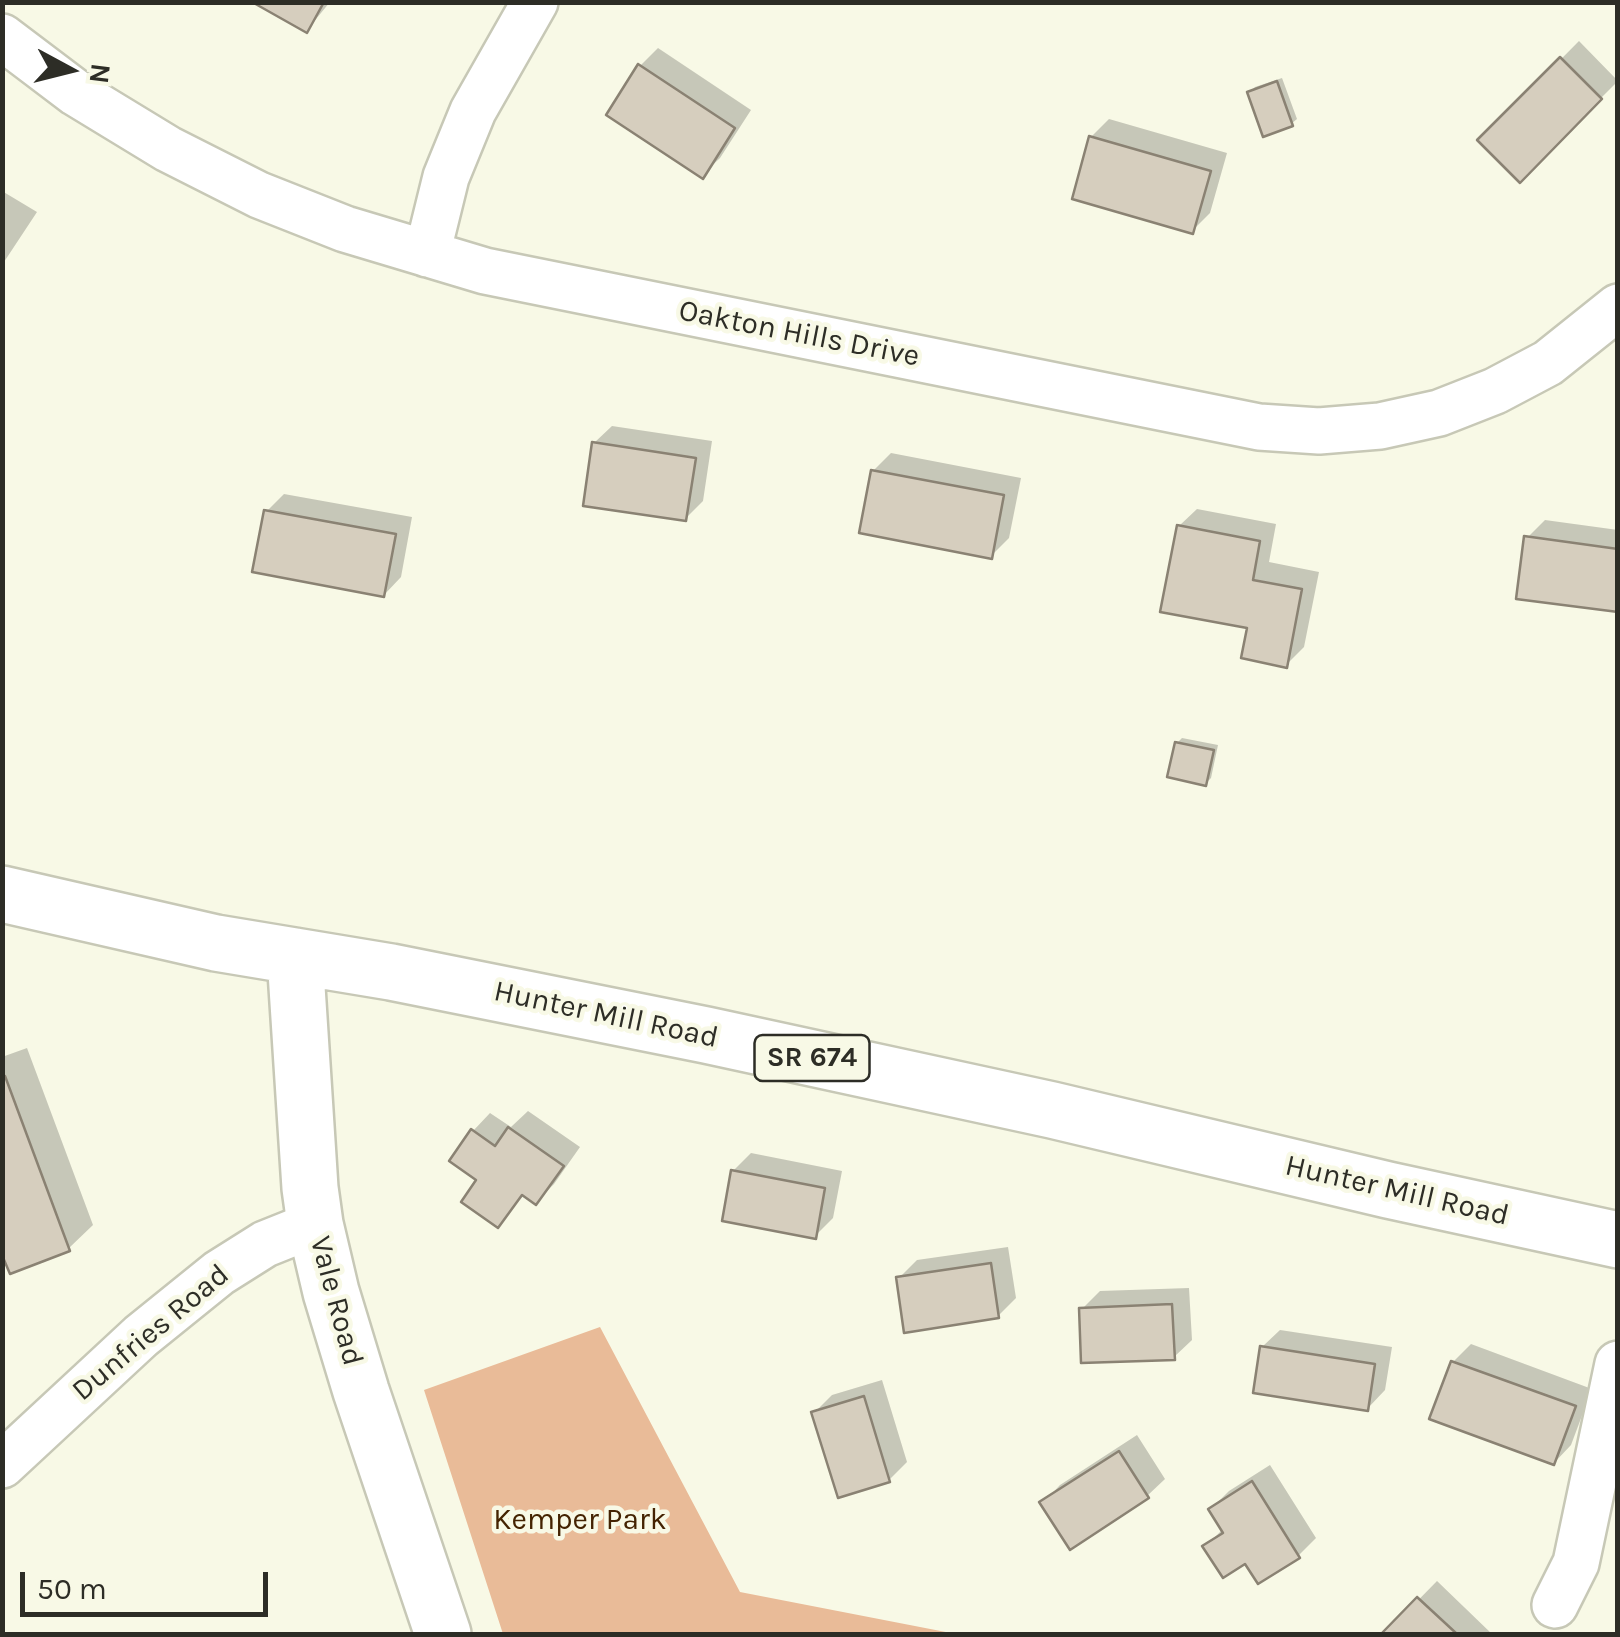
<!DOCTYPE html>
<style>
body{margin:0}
#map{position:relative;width:1620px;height:1637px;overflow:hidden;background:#f8f9e6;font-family:Karla,sans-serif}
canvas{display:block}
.frame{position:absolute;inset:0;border:5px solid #2d2d26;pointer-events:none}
.north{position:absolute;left:20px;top:20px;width:100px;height:100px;-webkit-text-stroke:8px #f8f9e6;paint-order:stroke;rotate:97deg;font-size:28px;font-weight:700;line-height:40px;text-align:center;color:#2d2d26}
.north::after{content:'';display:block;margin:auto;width:35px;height:45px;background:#2d2d26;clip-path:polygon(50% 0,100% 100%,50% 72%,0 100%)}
.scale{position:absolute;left:20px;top:1572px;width:248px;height:45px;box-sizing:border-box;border:5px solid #2d2d26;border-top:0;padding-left:12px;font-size:30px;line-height:35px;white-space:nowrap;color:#2d2d26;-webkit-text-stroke:8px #f8f9e6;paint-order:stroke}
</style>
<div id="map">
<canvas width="1620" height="1637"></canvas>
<div class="frame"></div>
<div class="north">N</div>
<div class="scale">50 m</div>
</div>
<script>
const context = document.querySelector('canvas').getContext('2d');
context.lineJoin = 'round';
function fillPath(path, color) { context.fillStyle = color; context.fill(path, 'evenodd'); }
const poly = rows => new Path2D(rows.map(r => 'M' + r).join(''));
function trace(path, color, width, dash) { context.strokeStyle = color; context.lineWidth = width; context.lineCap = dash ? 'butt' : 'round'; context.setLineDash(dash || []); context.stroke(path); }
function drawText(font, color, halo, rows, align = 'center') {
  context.font = font + ' Karla,sans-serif'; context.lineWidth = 9; context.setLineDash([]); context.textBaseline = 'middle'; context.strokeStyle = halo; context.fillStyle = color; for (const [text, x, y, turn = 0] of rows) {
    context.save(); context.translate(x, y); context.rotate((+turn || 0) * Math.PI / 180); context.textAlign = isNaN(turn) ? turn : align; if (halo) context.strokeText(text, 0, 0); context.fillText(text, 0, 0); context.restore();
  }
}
const green = poly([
 [600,1327,740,1592,956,1634,503,1634,424,1390]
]);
const shadow = poly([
 [257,2,330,2,307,30],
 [1579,41,1618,81,1520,179,1481,140],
 [658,48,751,110,720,158,702,175,640,66],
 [1282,78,1297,119,1291,124,1250,92,1255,87],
 [1109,119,1227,153,1210,213,1192,231,1091,137],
 [2,191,37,212,2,265],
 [612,426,712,441,703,501,685,519,594,443],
 [891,453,1021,478,1009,538,991,556,873,471],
 [284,494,412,517,401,577,384,595,267,511],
 [1197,509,1276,524,1269,562,1319,572,1304,647,1286,665,1250,626,1179,526],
 [1545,520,1618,530,1618,610,1527,538],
 [1182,738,1218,745,1211,778,1206,783,1177,743],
 [27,1048,93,1225,69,1248,2,1248,2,1057],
 [528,1111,580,1147,554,1184,536,1202,525,1194,497,1225,480,1179,473,1131,490,1113,511,1127],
 [751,1153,842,1171,833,1218,815,1236,733,1171],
 [1008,1247,1016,1298,998,1316,899,1278,917,1260],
 [1189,1288,1192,1340,1174,1357,1082,1309,1100,1291],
 [1280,1330,1392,1347,1385,1390,1368,1408,1262,1347],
 [1471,1344,1592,1389,1571,1445,1554,1463,1453,1362],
 [882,1380,907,1462,889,1480,814,1413,832,1395],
 [1137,1435,1165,1479,1147,1496,1043,1503,1060,1485],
 [1270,1465,1316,1538,1298,1556,1246,1560,1206,1546,1224,1528,1211,1509,1229,1491],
 [1437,1581,1492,1634,1389,1634,1387,1632]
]);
const building = poly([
 [252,2,324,2,307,33,252,2],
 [1560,57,1602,99,1520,183,1477,140,1560,57],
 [638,64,735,128,703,179,606,115,638,64],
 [1277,81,1293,126,1263,137,1247,92,1277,81],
 [1089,136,1211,171,1193,234,1072,199,1089,136],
 [592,442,696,458,686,521,583,506,592,442],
 [871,470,1004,495,992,559,859,533,871,470],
 [264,510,396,534,384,597,252,572,264,510],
 [1177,525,1260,541,1253,580,1302,589,1287,668,1241,658,1247,628,1160,612,1177,525],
 [1524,536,1618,549,1618,612,1516,599,1524,536],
 [1175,742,1214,750,1206,786,1167,777,1175,742],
 [5,1076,70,1251,10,1274,2,1255,2,1077,5,1076],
 [508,1127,564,1166,536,1205,522,1195,498,1228,461,1202,476,1180,449,1161,471,1129,495,1146,508,1127],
 [731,1170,825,1188,816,1239,722,1221,731,1170],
 [991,1263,999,1318,904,1333,896,1277,991,1263],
 [1172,1304,1175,1360,1081,1363,1079,1308,1172,1304],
 [1260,1346,1375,1364,1368,1411,1253,1393,1260,1346],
 [1451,1361,1576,1406,1554,1465,1429,1419,1451,1361],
 [864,1396,890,1482,838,1498,811,1412,864,1396],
 [1119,1451,1149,1498,1070,1550,1039,1502,1119,1451],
 [1252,1481,1300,1558,1258,1584,1245,1564,1223,1578,1202,1546,1223,1533,1208,1509,1252,1481],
 [1417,1597,1457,1634,1381,1634,1417,1597]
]);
const minor = poly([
 [2,37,76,93,168,149,259,195,345,229,485,271,1259,427,1319,431,1380,426,1439,413,1495,391,1548,363,1618,307],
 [427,254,446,177,473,111,535,2],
 [2,1465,141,1336,219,1273,265,1244,315,1224],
 [1555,1605,1576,1563,1618,1364]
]);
const major = poly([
 [2,894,216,943,391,972,706,1035,1052,1110,1388,1190,1618,1240],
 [295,956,310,1188,315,1224,331,1292,361,1391,443,1634]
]);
const shields = [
 [812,1058,115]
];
const shieldNames = [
 ["SR 674",812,1058]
];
const streetNames = [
 ["Oakton Hills Drive",799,334,11],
 ["Hunter Mill Road",606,1015,12],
 ["Hunter Mill Road",1397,1191,13],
 ["Vale Road",336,1301,75],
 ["Dunfries Road",151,1333,-40]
];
const parkNames = [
 ["Kemper Park",580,1520]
];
fillPath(green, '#e9bb98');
fillPath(shadow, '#0003');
fillPath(building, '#d6cebe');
trace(building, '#8a8273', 2.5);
trace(minor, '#c7c8b6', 50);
trace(major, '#c7c8b6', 60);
trace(minor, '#fff', 45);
trace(major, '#fff', 55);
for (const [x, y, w] of shields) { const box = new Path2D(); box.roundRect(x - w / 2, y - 23, w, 46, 8); context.fillStyle = '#f8f9e6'; context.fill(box); trace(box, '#2d2d26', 2.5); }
drawText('bold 28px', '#2d2d26', null, shieldNames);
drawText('30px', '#2d2d26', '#f8f9e6', streetNames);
drawText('30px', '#442302', '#f8f9e6', parkNames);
</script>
